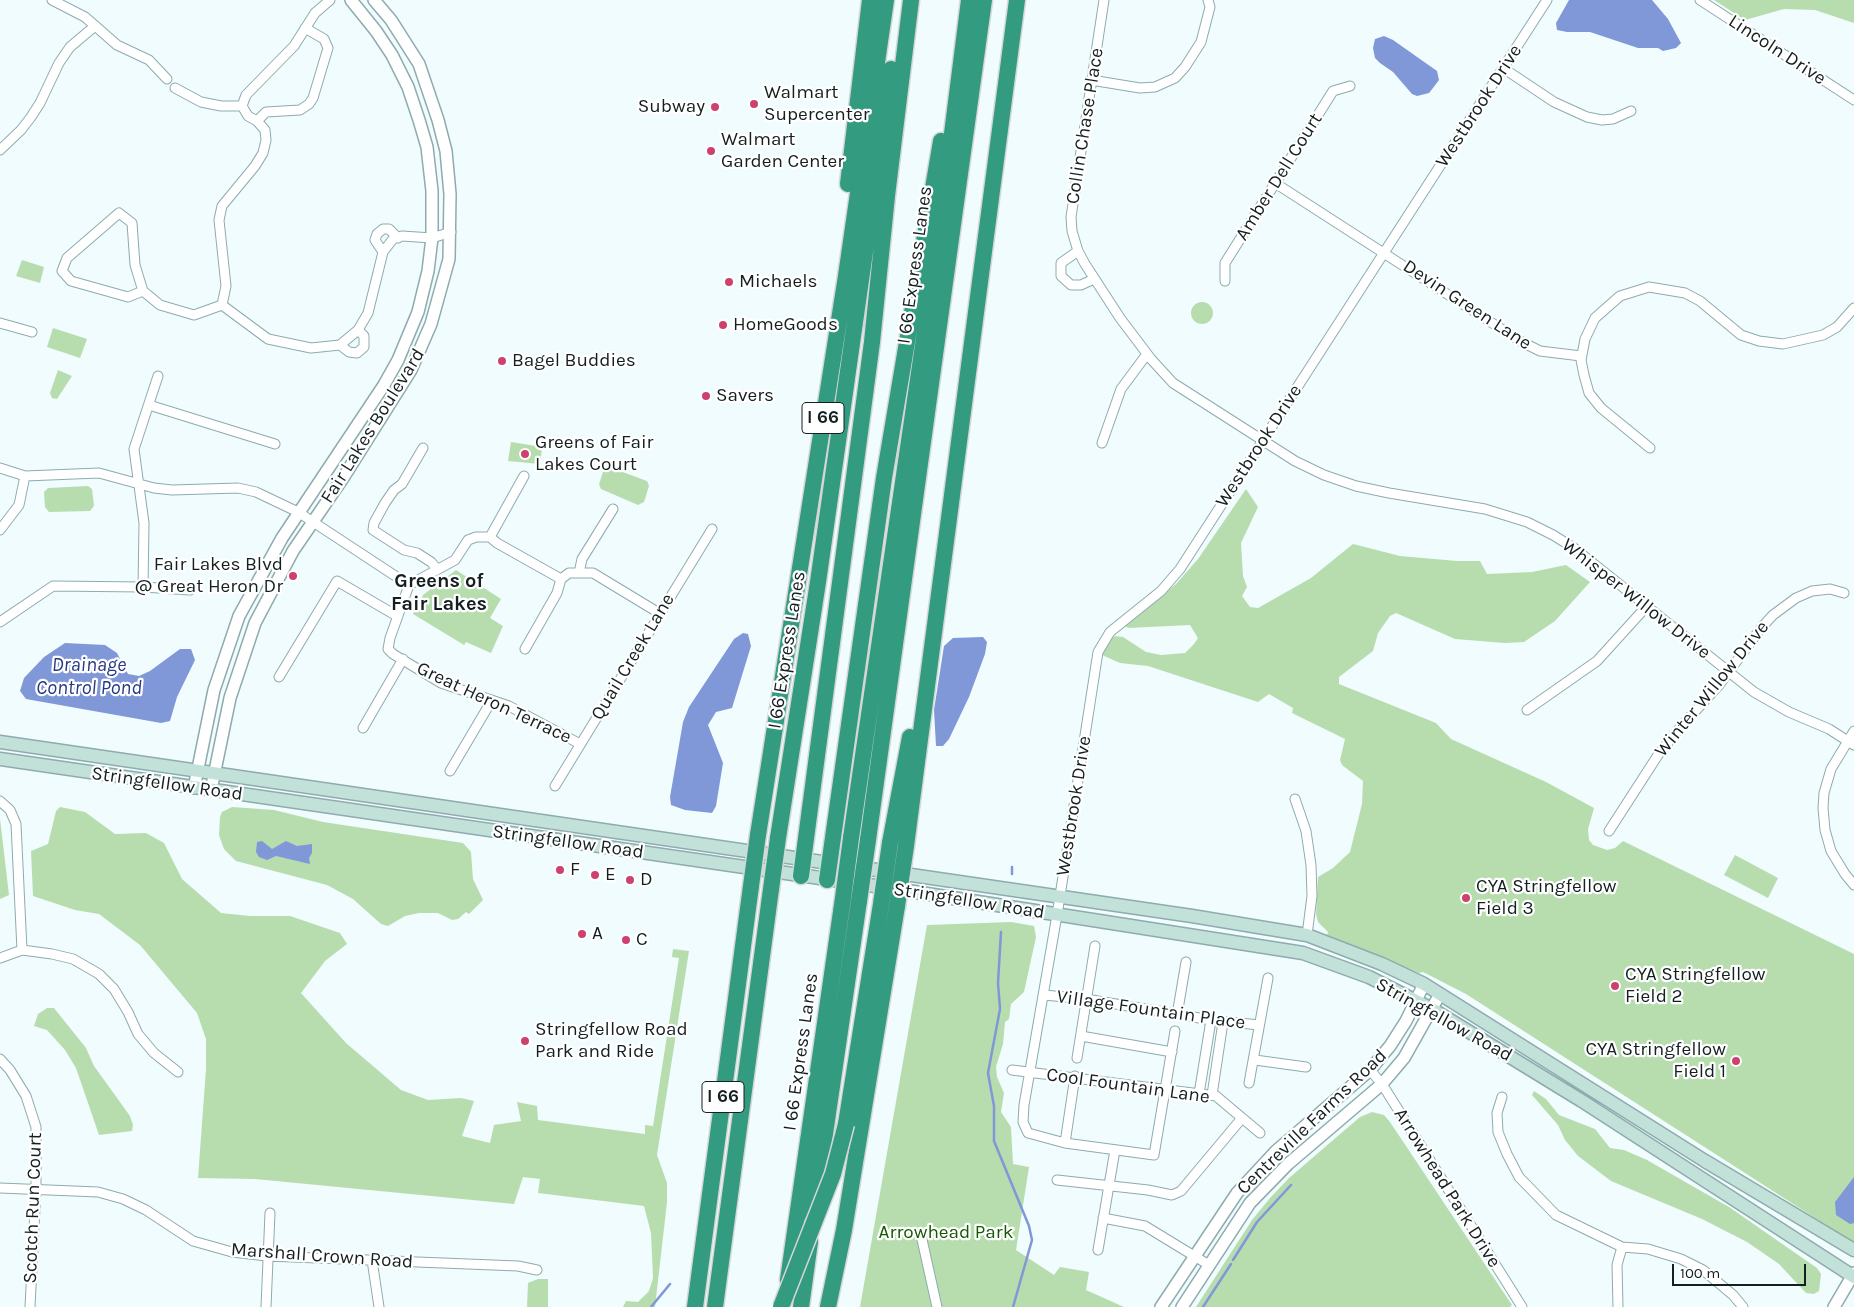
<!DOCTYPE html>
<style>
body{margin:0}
#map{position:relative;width:1854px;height:1307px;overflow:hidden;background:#f0fcfe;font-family:Karla,sans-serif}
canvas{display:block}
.scale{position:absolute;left:1672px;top:1264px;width:134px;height:22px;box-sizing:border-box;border:2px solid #141f20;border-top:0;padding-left:6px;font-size:15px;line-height:18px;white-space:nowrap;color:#141f20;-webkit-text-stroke:4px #fff;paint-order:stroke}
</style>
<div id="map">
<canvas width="1854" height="1307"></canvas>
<div class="scale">100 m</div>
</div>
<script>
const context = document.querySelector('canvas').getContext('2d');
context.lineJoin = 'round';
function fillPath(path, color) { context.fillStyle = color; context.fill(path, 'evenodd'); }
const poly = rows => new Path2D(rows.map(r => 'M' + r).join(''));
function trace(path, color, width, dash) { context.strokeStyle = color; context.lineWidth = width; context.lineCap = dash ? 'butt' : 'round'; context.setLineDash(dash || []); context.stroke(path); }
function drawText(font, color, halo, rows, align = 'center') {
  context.font = font + ' Karla,sans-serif'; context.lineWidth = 4.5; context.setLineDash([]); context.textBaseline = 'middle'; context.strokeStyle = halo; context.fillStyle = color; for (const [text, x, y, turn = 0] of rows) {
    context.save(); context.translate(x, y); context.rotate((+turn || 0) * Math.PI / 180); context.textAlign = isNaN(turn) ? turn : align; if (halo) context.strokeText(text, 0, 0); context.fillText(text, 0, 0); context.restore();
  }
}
const green = poly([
 [1714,0,1854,0,1854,23,1815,10,1784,9,1745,20],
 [22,260,44,267,40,283,16,276],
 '1191 313a11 11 0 1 1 22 0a11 11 0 1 1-22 0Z',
 [53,328,87,339,80,358,47,347],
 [58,370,72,376,57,399,52,398,50,393],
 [511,442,542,447,540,464,508,461],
 [609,467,647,481,649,486,644,502,638,505,601,489,599,484,604,469],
 [88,486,92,489,94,506,90,511,49,512,45,507,44,492,48,488],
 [1246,489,1258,507,1241,543,1243,576,1247,587,1242,596,1250,607,1258,608,1311,578,1353,544,1400,556,1457,561,1480,561,1487,574,1532,572,1566,565,1590,582,1555,621,1524,642,1505,643,1455,639,1396,613,1390,616,1378,633,1373,651,1339,677,1339,684,1436,723,1451,739,1546,782,1594,808,1588,829,1589,840,1593,845,1607,850,1615,848,1623,841,1854,954,1854,1243,1466,994,1423,972,1419,973,1327,935,1328,932,1318,922,1316,914,1318,877,1333,868,1350,852,1362,804,1363,781,1342,765,1340,760,1345,739,1292,713,1293,708,1269,694,1258,702,1148,666,1120,663,1102,655,1110,639,1115,636,1123,637,1146,652,1161,655,1185,653,1194,644,1198,638,1190,625,1129,628,1124,626,1176,584,1198,559],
 [456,570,501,599,490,618,503,626,491,653,466,642,464,645,413,614,423,595],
 [60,807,85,812,115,834,146,833,164,843,182,879,221,913,250,916,290,916,340,933,347,944,325,961,301,993,346,1043,401,1090,428,1100,461,1098,474,1101,462,1136,490,1143,494,1125,521,1121,517,1102,537,1106,538,1120,645,1134,645,1125,653,1126,679,958,672,957,673,949,689,951,657,1155,667,1183,667,1202,655,1307,623,1307,626,1301,638,1302,649,1291,653,1278,651,1233,644,1206,538,1193,540,1179,523,1177,514,1204,255,1179,198,1178,206,1069,206,1039,197,1013,140,945,99,914,75,910,33,896,31,851,48,844,56,811],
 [232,807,274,810,323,822,463,843,471,852,473,879,483,900,469,914,466,912,458,919,452,920,438,913,419,913,405,916,388,926,381,924,353,899,327,885,236,861,224,849,219,835,220,817,222,812],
 [0,819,9,895,0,899],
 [1735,855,1778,878,1768,898,1724,875],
 [1011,922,1034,926,1036,937,1024,992,1011,1004,1009,1019,1005,1022,1003,1044,996,1067,997,1077,1004,1093,1001,1112,1011,1127,1013,1164,1029,1167,1016,1250,1054,1275,1060,1267,1089,1272,1086,1290,1124,1307,860,1307,927,925],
 [47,1008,54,1008,86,1048,94,1066,130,1116,133,1125,132,1131,99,1135,76,1068,65,1050,47,1030,34,1026,38,1014],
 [1534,1091,1546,1099,1559,1115,1595,1129,1610,1148,1624,1150,1647,1160,1729,1207,1817,1268,1821,1274,1819,1291,1814,1294,1806,1293,1779,1264,1747,1242,1702,1219,1611,1181,1578,1156,1565,1140,1558,1125,1532,1095],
 [1372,1112,1384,1115,1390,1122,1512,1305,1510,1307,1196,1307,1252,1220,1270,1198,1289,1178,1360,1117],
 [538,1279,548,1279,548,1307,527,1307,528,1283]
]);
const water = poly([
 [1569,0,1652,0,1668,19,1681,43,1676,48,1663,51,1658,48,1638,48,1590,32,1567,32,1557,30,1556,23],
 [1384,36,1393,40,1437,71,1439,80,1433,88,1429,93,1417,96,1412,94,1393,72,1380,63,1375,58,1373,48,1375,39],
 [743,633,748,634,751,646,732,708,716,712,708,725,723,763,716,806,712,813,685,810,671,805,670,797,683,722,689,707,734,639],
 [983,637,987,642,985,654,969,697,949,739,943,746,936,746,934,710,944,646,953,638],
 [65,643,105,645,117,653,128,674,139,676,150,671,180,649,191,649,195,660,177,697,170,721,161,723,26,699,20,691,24,678,44,657],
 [262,841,272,849,286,841,297,846,312,844,312,853,309,858,310,864,276,856,267,860,259,857,256,852,257,842],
 [1854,1177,1854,1223,1850,1224,1836,1215,1835,1202]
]);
const stream = poly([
 [1012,874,1012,867],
 [1001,932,998,983,1000,1009,988,1073,994,1106,994,1141,1029,1226,1032,1240,1013,1307],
 [1233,1260,1257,1222,1291,1185],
 [651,1307,670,1284],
 [1203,1307,1231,1264]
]);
const minor = poly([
 [52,0,85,17,117,45,149,60,167,79],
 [1104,0,1071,217,1072,231,1078,251,1085,264,1120,318,1151,359,1173,383,1295,461,1324,475,1356,486,1389,493,1485,509,1527,522,1553,535,1574,548,1754,692,1789,712,1829,729,1854,745],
 [1700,0,1854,100],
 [1503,68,1554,102,1587,117,1602,120,1613,119,1631,111],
 [1091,80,1140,88,1155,87,1175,78,1185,67,1201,42,1210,7,1208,0],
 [175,88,201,102,221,106,242,106,248,116,257,121,265,130,266,140,263,153,255,166,222,206,219,220,226,286,222,305],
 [242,106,246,95,294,46,315,13,330,0],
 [257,121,266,112,300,110,309,104,313,98,328,48,324,39,305,28],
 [0,150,21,130,31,117,40,103,59,63,70,47,95,26],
 [1275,183,1520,341,1540,351,1581,356],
 [1078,251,1061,263,1061,276,1071,285,1081,285,1094,279],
 [383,252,375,240,377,234,383,229,389,229,398,238],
 [1225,281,1225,263,1333,91,1350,86],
 [143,291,128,297,71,281,62,271,67,258,119,213,132,223,135,265,143,291,160,305,194,315,222,305,268,339,311,348,340,345,358,330,368,313,383,252,393,239,402,236,432,238,451,232],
 [0,323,32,332],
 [340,345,349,352,357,353,364,347,364,336,358,330],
 [149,405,275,444],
 [1102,443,1121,389,1147,354],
 [423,448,402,484,394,490,385,503,374,523,373,530,404,550,417,553,431,562,437,569],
 [1650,448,1601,408,1589,393,1584,375,1581,360,1585,339,1595,318,1620,296,1649,287,1685,293,1700,301,1741,335,1759,341,1783,344,1823,335,1837,327,1854,308],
 [0,468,25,476,19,505,0,530],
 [25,476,99,473,154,488,172,490,238,488,256,492,298,512,409,585],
 [490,537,524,476],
 [579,573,582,559,613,509],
 [409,585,455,560,468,540,476,537,490,537,497,543,561,579,569,573,593,573,659,613],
 [409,585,390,638,388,649,393,654,441,683,509,706,580,744],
 [143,587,144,523,134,449,158,376],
 [0,622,53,586,143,587,190,590],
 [525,649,557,593,561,579],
 [279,677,337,581,397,616],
 [1527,710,1597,661,1646,607],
 [363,728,403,659],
 [1854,731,1831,769,1824,793,1823,808,1825,830,1831,851,1845,874,1854,885],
 [450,771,492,700],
 [555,786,712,529],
 [1295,799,1306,831,1311,865,1312,896,1307,935],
 [0,801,10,810,16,824,22,950],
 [1609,831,1658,755,1679,729,1719,685,1761,628,1773,615,1796,598,1812,591,1830,589,1844,593],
 [0,958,22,950,52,954,73,959,99,974,114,989,128,1012,138,1034,154,1053,178,1072],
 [1044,995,1086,999,1211,1020,1259,1025],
 [1177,1015,1186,962],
 [1175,1031,1154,1155,1065,1143,1028,1133,1023,1122,1024,1105,1057,915,1098,652,1110,632,1161,591,1180,569,1547,0],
 [1081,1036,1172,1052],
 [1077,1058,1095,946],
 [0,1059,10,1070,26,1096,36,1127,36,1189,30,1307],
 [1255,1060,1306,1067],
 [1012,1070,1216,1096,1260,1133],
 [1370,1070,1382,1084,1522,1307],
 [1249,1083,1268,978],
 [1199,1094,1211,1020],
 [1212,1095,1223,1022],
 [1502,1097,1497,1113,1498,1132,1507,1154,1519,1177,1556,1215,1622,1247,1648,1249,1681,1259,1703,1270,1733,1295,1743,1307],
 [1065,1143,1075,1076],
 [1057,1180,1148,1190,1172,1195,1181,1191,1242,1118],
 [0,1188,98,1192,123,1199,146,1210,193,1241,232,1252,267,1256,518,1266,537,1270],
 [1103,1218,1145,1226,1209,1265],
 [921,1235,937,1307],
 [1098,1250,1115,1150],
 [372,1260,379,1307],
 [266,1307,270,1213],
 [1618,1307,1617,1265,1622,1247]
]);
const tertiary = poly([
 [194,788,214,690,239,616,282,538,384,385,398,360,418,312,428,271,432,238,432,191,427,147,419,120,408,87,392,55,376,31,351,0],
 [211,790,230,698,255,623,293,551,343,478,411,370,431,324,449,259,450,194,446,151,438,120,419,64,391,20,374,0],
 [1161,1307,1237,1193,1276,1151,1370,1070,1390,1046,1406,1021,1424,984],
 [1182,1307,1250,1203,1288,1164,1382,1084,1404,1058,1440,994],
 [1834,1307,1854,1273]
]);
const secondary = poly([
 [0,742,1192,916,1307,935,1382,964,1424,984,1705,1161,1854,1250],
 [0,759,889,888,1303,953,1369,977,1432,1009,1582,1101,1854,1277]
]);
const motorway = poly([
 [848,184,870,0],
 [758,835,846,276,886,0],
 [778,838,818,582,891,69],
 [851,838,939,236,969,0],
 [868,840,984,0],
 [890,843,910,737],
 [906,846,1017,0],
 [801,876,872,342,887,196,911,0],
 [827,880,884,478,941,141],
 [846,1124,881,904],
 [813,1216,859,901],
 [788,1280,843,898],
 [695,1307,751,886],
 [715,1307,771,889],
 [801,1307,810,1242],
 [828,1307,844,1230,897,906]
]);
const motorwayBridge = poly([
 [751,886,758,835],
 [771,889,778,838],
 [843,898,851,838],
 [859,901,868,840],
 [881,904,890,843],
 [897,906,906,846],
 [781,1307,833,1174,846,1124]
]);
const markers = [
 [754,104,5,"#ce416e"],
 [715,107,5,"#ce416e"],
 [711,151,5,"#ce416e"],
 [729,282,5,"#ce416e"],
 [723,325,5,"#ce416e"],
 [502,361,5,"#ce416e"],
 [706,396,5,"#ce416e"],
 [525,454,5,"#ce416e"],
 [293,576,5,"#ce416e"],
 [560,870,5,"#ce416e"],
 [595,875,5,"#ce416e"],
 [630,880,5,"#ce416e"],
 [1466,898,5,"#ce416e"],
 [582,934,5,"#ce416e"],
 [626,940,5,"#ce416e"],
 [1615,986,5,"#ce416e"],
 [525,1041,5,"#ce416e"],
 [1736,1061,5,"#ce416e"]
];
const shields = [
 [823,418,42],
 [723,1097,42]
];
const shieldNames = [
 ["I 66",823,418],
 ["I 66",723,1097]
];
const streetNames = [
 ["Lincoln Drive",1777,50,33],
 ["Westbrook Drive",1479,106,-57],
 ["Collin Chase Place",1085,126,-81],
 ["Amber Dell Court",1279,177,-58],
 ["I 66 Express Lanes",915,265,-82],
 ["Devin Green Lane",1467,305,33],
 ["Fair Lakes Boulevard",373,426,-58],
 ["Westbrook Drive",1259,446,-57],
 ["Whisper Willow Drive",1636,599,38],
 ["I 66 Express Lanes",787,650,-81],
 ["Quail Creek Lane",633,657,-59],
 ["Winter Willow Drive",1712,689,-51],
 ["Great Heron Terrace",494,703,25],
 ["Stringfellow Road",167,784,8],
 ["Westbrook Drive",1074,806,-81],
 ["Stringfellow Road",568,842,8],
 ["Stringfellow Road",969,901,9],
 ["Village Fountain Place",1151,1010,8],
 ["Stringfellow Road",1444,1020,29],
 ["I 66 Express Lanes",801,1052,-82],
 ["Cool Fountain Lane",1128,1086,8],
 ["Centreville Farms Road",1312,1122,-44],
 ["Arrowhead Park Drive",1447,1188,58],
 ["Scotch Run Court",33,1208,-88],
 ["Marshall Crown Road",322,1256,4]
];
const poiNames = [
 ["Walmart",764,93],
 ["Supercenter",764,115],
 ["Subway",705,107,"right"],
 ["Walmart",721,140],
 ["Garden Center",721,162],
 ["Michaels",739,282],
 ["HomeGoods",733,325],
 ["Bagel Buddies",512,361],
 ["Savers",716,396],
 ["Greens of Fair",535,443],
 ["Lakes Court",535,465],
 ["Fair Lakes Blvd",283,565,"right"],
 ["@ Great Heron Dr",283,587,"right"],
 ["F",570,870],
 ["E",605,875],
 ["D",640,880],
 ["CYA Stringfellow",1476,887],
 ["Field 3",1476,909],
 ["A",592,934],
 ["C",636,940],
 ["CYA Stringfellow",1625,975],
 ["Field 2",1625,997],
 ["Stringfellow Road",535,1030],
 ["Park and Ride",535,1052],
 ["CYA Stringfellow",1726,1050,"right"],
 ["Field 1",1726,1072,"right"]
];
const parkNames = [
 ["Arrowhead Park",946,1233]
];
const neighbourhoodNames = [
 ["Greens of",439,581],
 ["Fair Lakes",439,604]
];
const waterNames = [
 ["Drainage",89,665],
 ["Control Pond",89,688]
];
fillPath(green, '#b7ddaf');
fillPath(water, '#8097d8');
trace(stream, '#8097d8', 2.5);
trace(minor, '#8eabae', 11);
trace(tertiary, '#8eabae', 14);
trace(secondary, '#8eabae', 15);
trace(motorway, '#d5d7d7', 19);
trace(minor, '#fff', 9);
trace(tertiary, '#fff', 11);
trace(secondary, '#c2e1d9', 12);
trace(motorway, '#329b80', 16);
trace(motorwayBridge, '#d5d7d7', 19, []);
trace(motorwayBridge, '#329b80', 16);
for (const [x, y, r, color] of markers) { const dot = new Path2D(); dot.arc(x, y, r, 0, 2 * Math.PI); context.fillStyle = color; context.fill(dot); trace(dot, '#fff', 2); }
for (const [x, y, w] of shields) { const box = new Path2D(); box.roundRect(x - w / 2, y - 15.5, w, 31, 4); context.fillStyle = '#fff'; context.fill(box); trace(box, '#141f20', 1); }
drawText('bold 18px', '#141f20', null, shieldNames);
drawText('19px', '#141f20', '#fff', streetNames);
drawText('19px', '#141f20', '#fff', poiNames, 'left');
drawText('19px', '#165904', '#fff', parkNames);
drawText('bold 20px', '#141f20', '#fff', neighbourhoodNames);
drawText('italic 20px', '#263985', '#fff', waterNames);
</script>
